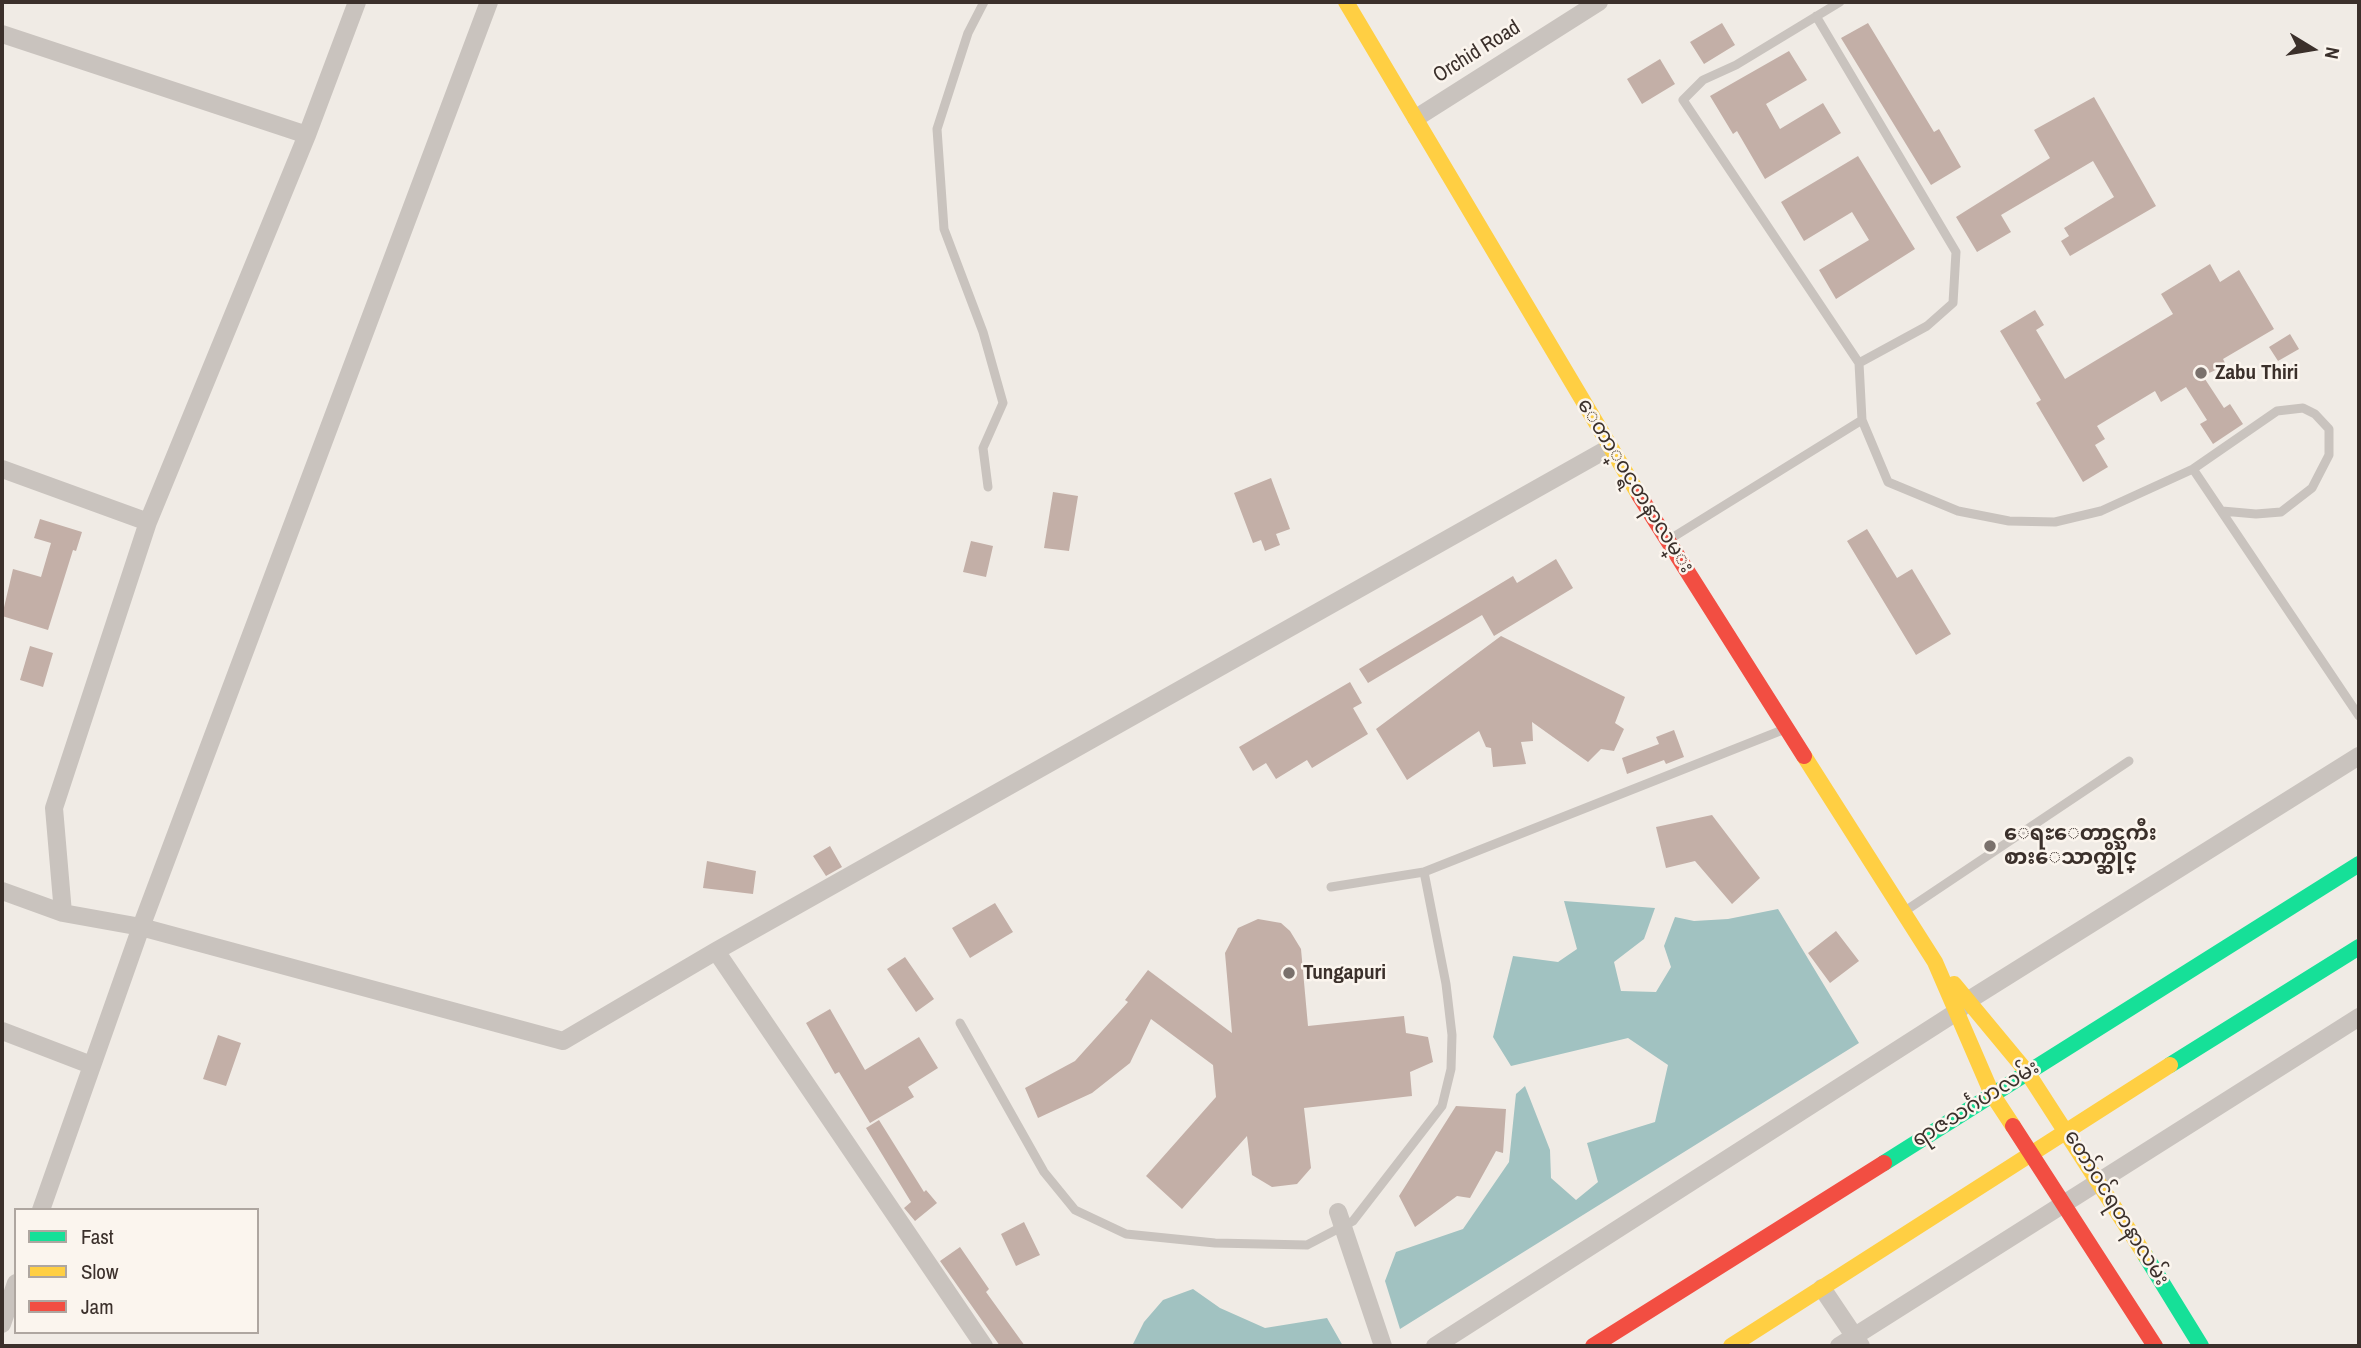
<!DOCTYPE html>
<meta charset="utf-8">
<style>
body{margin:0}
#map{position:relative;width:2361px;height:1348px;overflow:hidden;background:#f0ebe5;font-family:"Archivo Narrow",sans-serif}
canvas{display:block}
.frame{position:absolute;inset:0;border:4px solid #3b302b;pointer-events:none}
.legend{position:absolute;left:14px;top:1208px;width:245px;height:126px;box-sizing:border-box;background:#fbf5ee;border:2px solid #aea6a0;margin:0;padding:9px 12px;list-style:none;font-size:21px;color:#3b302b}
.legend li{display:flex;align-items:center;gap:14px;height:35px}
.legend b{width:35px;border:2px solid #aea6a0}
.north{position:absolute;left:2277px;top:14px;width:70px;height:70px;-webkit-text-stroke:5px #fbf5ee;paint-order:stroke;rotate:101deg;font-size:19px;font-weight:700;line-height:28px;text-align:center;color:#3b302b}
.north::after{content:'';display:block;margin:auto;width:24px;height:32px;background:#3b302b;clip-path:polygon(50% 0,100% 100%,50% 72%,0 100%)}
</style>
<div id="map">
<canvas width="2361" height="1348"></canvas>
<div class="frame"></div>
<ul class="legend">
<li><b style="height:9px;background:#16e098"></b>Fast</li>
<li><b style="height:9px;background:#ffcf43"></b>Slow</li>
<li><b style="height:9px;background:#f24e42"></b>Jam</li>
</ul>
<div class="north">N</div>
</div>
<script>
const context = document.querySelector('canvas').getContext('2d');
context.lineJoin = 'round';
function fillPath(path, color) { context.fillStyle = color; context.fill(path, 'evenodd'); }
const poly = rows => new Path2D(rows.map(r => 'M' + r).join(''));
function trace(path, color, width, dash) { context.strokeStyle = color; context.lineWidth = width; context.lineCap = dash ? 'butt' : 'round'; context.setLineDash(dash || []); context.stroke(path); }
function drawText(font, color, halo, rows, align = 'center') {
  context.font = font + ' "Archivo Narrow","Noto Sans Myanmar",sans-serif'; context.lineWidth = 5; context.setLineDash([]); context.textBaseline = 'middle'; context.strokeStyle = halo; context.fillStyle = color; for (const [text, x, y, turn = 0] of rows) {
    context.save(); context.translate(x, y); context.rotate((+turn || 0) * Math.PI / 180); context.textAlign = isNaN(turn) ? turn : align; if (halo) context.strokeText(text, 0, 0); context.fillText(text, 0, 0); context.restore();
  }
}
const water = poly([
 [1564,901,1655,908,1644,939,1614,962,1621,991,1656,992,1671,967,1664,946,1675,917,1694,921,1728,919,1778,909,1859,1043,1400,1329,1385,1281,1396,1252,1463,1229,1509,1162,1516,1094,1525,1086,1550,1150,1551,1178,1576,1200,1598,1182,1587,1143,1655,1122,1668,1065,1628,1038,1511,1066,1493,1037,1513,956,1558,962,1577,949],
 [1193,1289,1220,1308,1265,1328,1327,1318,1343,1346,1132,1346,1144,1322,1163,1300]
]);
const building = poly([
 [1722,23,1735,45,1704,64,1690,42],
 [1868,23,1934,132,1939,129,1961,167,1931,185,1841,38],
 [1789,51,1807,80,1766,104,1780,129,1823,103,1841,133,1765,179,1737,131,1733,134,1710,96],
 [1660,59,1675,84,1642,104,1627,79],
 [2094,97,2156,206,2070,256,2061,241,2069,236,2064,228,2114,197,2093,161,2001,215,2011,232,1977,252,1956,217,2050,158,2034,130],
 [1858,156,1915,249,1836,299,1819,270,1869,240,1852,212,1804,241,1781,202],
 [2210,264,2220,282,2239,270,2274,329,2223,359,2226,365,2203,376,2224,408,2230,404,2243,424,2213,444,2200,424,2207,420,2186,387,2161,402,2155,391,2097,426,2105,439,2095,445,2108,467,2083,482,2036,403,2041,400,2000,331,2035,310,2044,325,2036,330,2065,379,2173,314,2161,294],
 [2290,334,2299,349,2278,361,2269,347],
 [1271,478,1290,529,1276,534,1280,545,1265,551,1261,540,1253,543,1234,493],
 [1053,492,1078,496,1069,551,1044,548],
 [40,519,82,532,76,551,73,550,48,630,2,616,13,569,41,577,51,543,34,538],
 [1867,529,1897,578,1912,569,1951,634,1916,655,1847,541],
 [971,541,993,546,986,577,963,572],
 [1556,559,1573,588,1494,636,1482,615,1368,683,1359,669,1513,576,1517,583],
 [1501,636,1625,697,1615,723,1624,729,1614,751,1601,749,1588,762,1532,722,1533,741,1521,742,1526,764,1493,767,1491,748,1486,747,1479,731,1407,780,1376,729],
 [30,646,53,653,43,687,20,680],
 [1350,682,1362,703,1353,708,1368,734,1312,768,1307,760,1276,779,1266,763,1253,771,1239,747],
 [1674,730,1684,757,1666,764,1664,760,1627,774,1622,758,1659,744,1656,737],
 [1712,815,1760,878,1732,904,1695,861,1666,868,1656,827],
 [830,846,842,867,826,876,813,856],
 [707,861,756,871,753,894,703,888],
 [995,903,1013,932,970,958,952,928],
 [1258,919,1281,923,1290,931,1301,949,1308,1026,1404,1016,1406,1033,1428,1037,1433,1062,1410,1072,1412,1096,1304,1108,1311,1168,1297,1184,1272,1187,1252,1175,1247,1136,1182,1209,1146,1176,1216,1097,1213,1065,1151,1019,1130,1063,1092,1093,1038,1118,1025,1088,1075,1061,1128,1002,1125,1000,1148,970,1232,1033,1225,953,1238,928],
 [1836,931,1859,961,1830,983,1808,953],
 [905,957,934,999,916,1012,887,969],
 [830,1009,865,1070,919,1037,938,1068,908,1087,914,1097,870,1123,839,1072,835,1074,806,1023],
 [218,1035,241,1043,226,1086,203,1079],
 [1456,1106,1506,1109,1503,1153,1496,1151,1470,1198,1457,1196,1415,1227,1399,1196],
 [879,1120,924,1192,926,1190,937,1203,915,1221,904,1208,911,1202,866,1128],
 [1024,1222,1040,1255,1016,1266,1001,1234],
 [960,1247,989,1289,986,1292,1025,1346,1000,1346,940,1261]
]);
const lane = poly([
 [984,2,968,33,937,129,944,229,983,332,1003,403,983,448,988,487],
 [1840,2,1736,65,1703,80,1683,100,1859,363,1862,420,1888,482,1958,511,2009,521,2055,522,2101,511,2193,469,2359,716],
 [1816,16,1956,252,1953,303,1927,326,1859,363],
 [2193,469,2277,411,2303,408,2315,414,2329,429,2329,455,2312,488,2281,512,2256,514,2222,511],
 [1670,539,1862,420],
 [1331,887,1424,872,1785,729],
 [1905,911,2129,761],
 [960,1023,1044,1172,1075,1210,1126,1234,1215,1243,1307,1245,1353,1221,1442,1106,1451,1069,1452,1035,1446,984,1424,872]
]);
const street = poly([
 [2,34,307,135],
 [1416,118,1599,2],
 [2,469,148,522],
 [2,891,63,913,141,927,563,1041,716,951,1609,448],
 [63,913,54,808,148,522,307,135,357,2],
 [716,951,984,1346],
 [2,1031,91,1065],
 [41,1210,141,927,489,2],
 [1338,1212,1383,1346],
 [1822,1288,1861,1346],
 [2,1324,16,1283],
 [1435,1346,1958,1011,1969,1000,2359,756],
 [1839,1346,2359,1017]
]);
const fast = poly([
 [2170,1065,2359,947],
 [1884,1163,2359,864],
 [2145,1255,2201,1346]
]);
const slow = poly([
 [1346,2,1639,495],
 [1804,756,1935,962,1992,1094,2013,1126],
 [1954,984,2027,1072,2145,1255],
 [1731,1346,2170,1065]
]);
const jam = poly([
 [1639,495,1804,756],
 [2013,1126,2155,1346],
 [1593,1346,1884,1163]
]);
const markers = [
 [2201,373,7,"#7a716c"],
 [1990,846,7,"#7a716c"],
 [1289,973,7,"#7a716c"]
];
const streetNames = [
 ["Orchid Road",1477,52,-32],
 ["ေတာ္၀င္ရတနာလမ္း",1635,486,58],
 ["ရာဇသင်္ဂဟလမ်း",1976,1104,-32],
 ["တော်ဝင်ရတနာလမ်း",2116,1208,58]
];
const poiNames = [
 ["Zabu Thiri",2215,373],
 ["ေရႊေတာင္ႀကီး",2004,834],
 ["စားေသာက္ဆိုင္",2004,858],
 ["Tungapuri",1303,973]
];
fillPath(water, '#a1c2c1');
fillPath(building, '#c3afa7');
trace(lane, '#c9c3be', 9);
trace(street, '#c9c3be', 18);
trace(fast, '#16e098', 16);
trace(slow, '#ffcf43', 16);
trace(jam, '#f24e42', 16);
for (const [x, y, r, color] of markers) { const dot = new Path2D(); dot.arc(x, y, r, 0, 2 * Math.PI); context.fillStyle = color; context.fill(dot); trace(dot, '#fbf5ee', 2.5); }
drawText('21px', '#3b302b', '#fbf5ee', streetNames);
drawText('bold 21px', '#3b302b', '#fbf5ee', poiNames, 'left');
</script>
